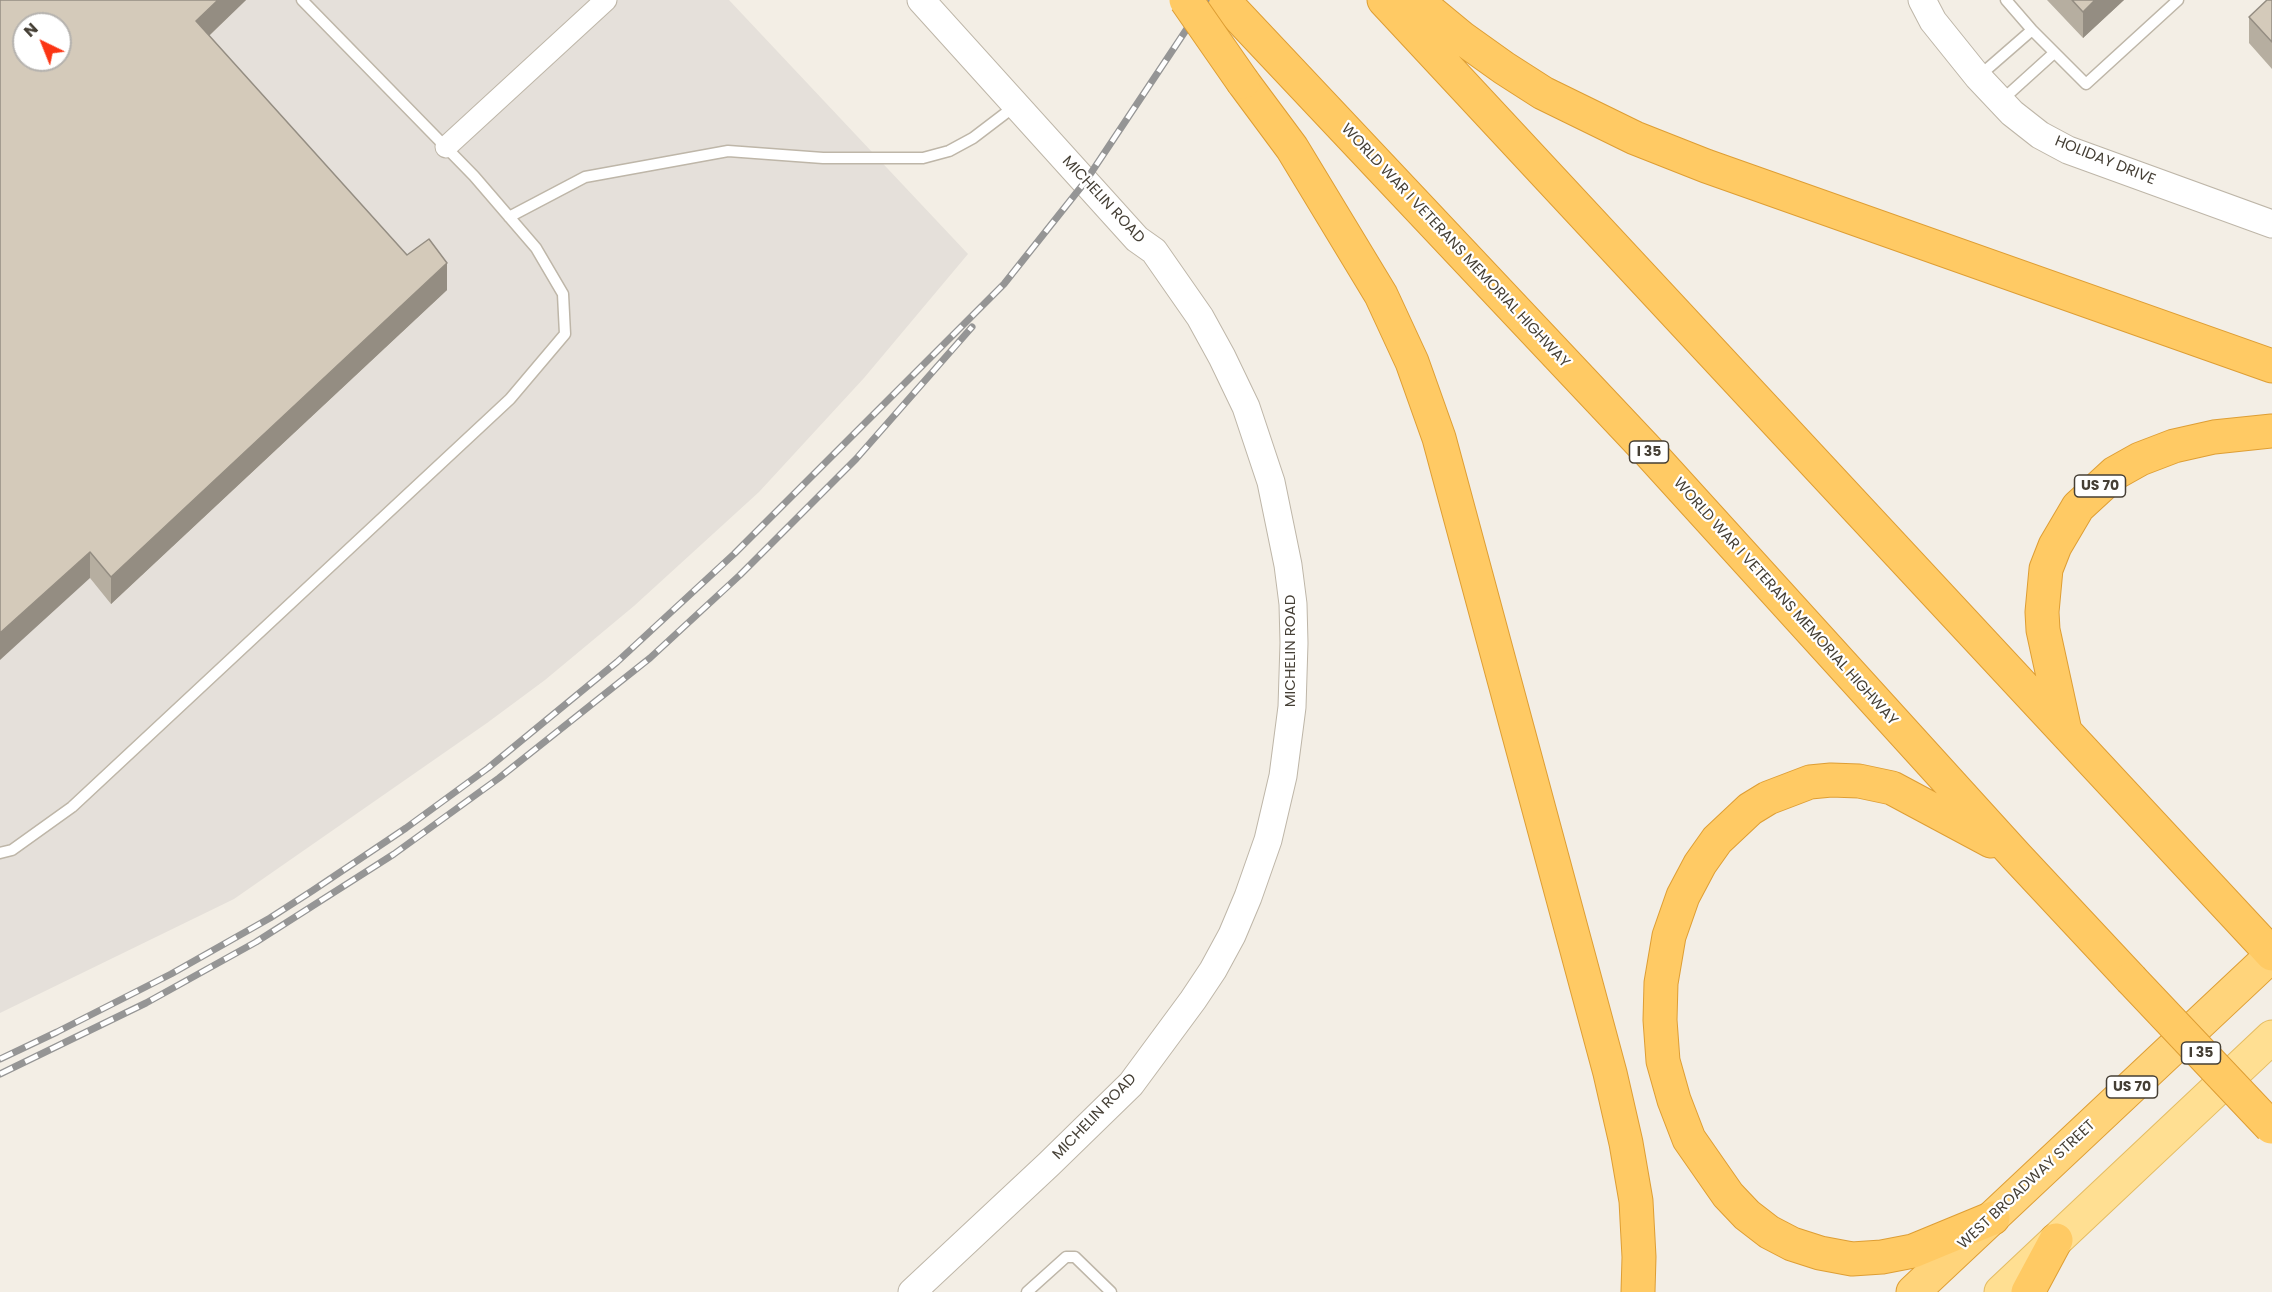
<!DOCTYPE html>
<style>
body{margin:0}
#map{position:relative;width:2272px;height:1292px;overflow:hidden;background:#f3eee5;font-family:Poppins,sans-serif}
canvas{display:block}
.north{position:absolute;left:12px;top:12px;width:60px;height:60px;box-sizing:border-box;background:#fff;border:2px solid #b5b2ae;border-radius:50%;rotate:317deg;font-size:16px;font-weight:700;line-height:24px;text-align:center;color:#453f35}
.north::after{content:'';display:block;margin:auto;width:21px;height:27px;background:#fb3514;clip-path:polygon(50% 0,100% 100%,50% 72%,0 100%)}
</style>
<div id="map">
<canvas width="2272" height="1292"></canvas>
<div class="north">N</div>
</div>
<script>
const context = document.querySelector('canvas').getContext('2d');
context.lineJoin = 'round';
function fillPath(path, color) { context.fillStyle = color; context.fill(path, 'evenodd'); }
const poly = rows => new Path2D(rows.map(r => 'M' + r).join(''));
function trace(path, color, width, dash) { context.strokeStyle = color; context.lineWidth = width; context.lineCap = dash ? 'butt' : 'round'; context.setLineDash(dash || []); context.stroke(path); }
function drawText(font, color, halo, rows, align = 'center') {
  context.font = font + ' Poppins,sans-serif'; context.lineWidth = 4.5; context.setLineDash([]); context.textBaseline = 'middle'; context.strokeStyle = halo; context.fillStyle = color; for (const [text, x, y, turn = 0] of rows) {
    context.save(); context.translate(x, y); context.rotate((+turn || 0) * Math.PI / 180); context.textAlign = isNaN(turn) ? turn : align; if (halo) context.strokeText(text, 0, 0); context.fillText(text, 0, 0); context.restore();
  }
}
const industrial = poly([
 [0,0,729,0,968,254,864,378,759,492,634,606,545,680,487,723,234,899,0,1013],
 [24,24,60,24,60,60,24,60]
]);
const service = poly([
 [2006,0,2032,30,2086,84,2178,0],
 [1978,77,2032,30],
 [2002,100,2054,53],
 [509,217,585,177,728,151,823,158,923,158,949,151,973,138,1015,106],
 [0,853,12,850,72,807,510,399,565,334,563,294,536,248,474,176,302,0],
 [1027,1292,1066,1257,1075,1257,1111,1292]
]);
const minor = poly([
 [446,147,606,0]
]);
const tertiary = poly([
 [1922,0,1933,21,1978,77,2012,113,2040,135,2068,150,2272,224],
 [912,1292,1049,1164,1131,1084,1193,1000,1213,970,1232,935,1248,897,1268,840,1283,776,1292,707,1294,643,1293,604,1288,565,1271,482,1246,407,1222,357,1200,317,1154,251,1137,239,921,0]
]);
const primary = poly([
 [2001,1292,2272,1037]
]);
const trunk = poly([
 [1913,1292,2272,955]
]);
const motorway = poly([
 [1223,0,1649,452,2016,856,2131,979],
 [1384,0,2272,954],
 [1416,0,1462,38,1504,68,1543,93,1635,138,1706,166,2272,366],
 [1243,82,1292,148,1381,295,1412,362,1439,438,1610,1073,1626,1143,1636,1201,1639,1257,1638,1292],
 [2065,731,2043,630,2042,612,2046,569,2055,546,2078,507,2115,473,2140,459,2174,446,2214,437,2272,431],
 [1991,841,1892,788,1859,781,1831,780,1810,782,1768,798,1750,809,1717,840,1700,864,1683,896,1669,936,1661,983,1660,1020,1663,1061,1674,1100,1689,1139,1728,1195,1747,1215,1769,1232,1792,1244,1820,1253,1852,1259,1882,1257,1913,1251,1993,1218],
 [2028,1292,2056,1240]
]);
const rail = poly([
 [0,1059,57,1032,171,974,270,918,312,891,406,828,488,768,617,662,734,554,1004,284,1085,182,1206,0],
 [0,1074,146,1003,256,942,394,854,499,778,650,658,740,575,856,459,972,327]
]);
const motorwayBridge = poly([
 [1186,0,1243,82],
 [2131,979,2271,1127]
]);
const wall = poly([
 [0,0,246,0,209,36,407,255,447,290,111,604,90,578],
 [2047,0,2124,0,2083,38],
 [2272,0,2272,69,2249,43,2249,17]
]);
const shadedWall = poly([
 [218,0,246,0,196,48,196,21],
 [2095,0,2124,0,2083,38,2083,12],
 [447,263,447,290,111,604,111,577],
 [90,552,90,578,0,660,0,633]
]);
const building = poly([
 [0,0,218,0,196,21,407,255,429,239,447,263,111,577,90,552,0,633,0,0],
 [24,24,60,24,60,60,24,60,24,24],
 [2072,0,2095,0,2083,12,2072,0],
 [2267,0,2272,0,2272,42,2249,17,2267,0]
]);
const shields = [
 [1649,452,39],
 [2100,486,51],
 [2201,1053,39],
 [2132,1087,51]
];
const shieldNames = [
 ["I 35",1649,452],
 ["US 70",2100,486],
 ["I 35",2201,1053],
 ["US 70",2132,1087]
];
const streetNames = [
 ["HOLIDAY DRIVE",2105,161,22],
 ["MICHELIN ROAD",1103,200,47],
 ["WORLD WAR I VETERANS MEMORIAL HIGHWAY",1455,246,47],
 ["WORLD WAR I VETERANS MEMORIAL HIGHWAY",1785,602,48],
 ["MICHELIN ROAD",1291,651,-90],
 ["MICHELIN ROAD",1095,1117,-46],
 ["WEST BROADWAY STREET",2027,1185,-43]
];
fillPath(industrial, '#e5e0da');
trace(service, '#beb6a8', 13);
trace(minor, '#beb6a8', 23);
trace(tertiary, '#beb6a8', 29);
trace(primary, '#e4bc62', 35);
trace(trunk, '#de9e34', 35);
trace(motorway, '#de9e34', 35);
trace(service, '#fff', 10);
trace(minor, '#fff', 21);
trace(tertiary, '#fff', 27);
trace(primary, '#ffdf92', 33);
trace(trunk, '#ffd47b', 33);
trace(motorway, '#ffca64', 33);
trace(rail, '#959595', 7);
trace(rail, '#fff', 4.5, [14]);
trace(motorwayBridge, '#de9e34', 35, []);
trace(motorwayBridge, '#ffca64', 33);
fillPath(wall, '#b6aea0');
fillPath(shadedWall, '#948d82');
fillPath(building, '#d4caba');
trace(building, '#948d82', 1.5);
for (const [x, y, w] of shields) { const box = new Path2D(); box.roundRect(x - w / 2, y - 11, w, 22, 4.5); context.fillStyle = '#fff'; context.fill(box); trace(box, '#453f35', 1.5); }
drawText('bold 14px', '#453f35', null, shieldNames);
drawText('15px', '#453f35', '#fff', streetNames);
</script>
